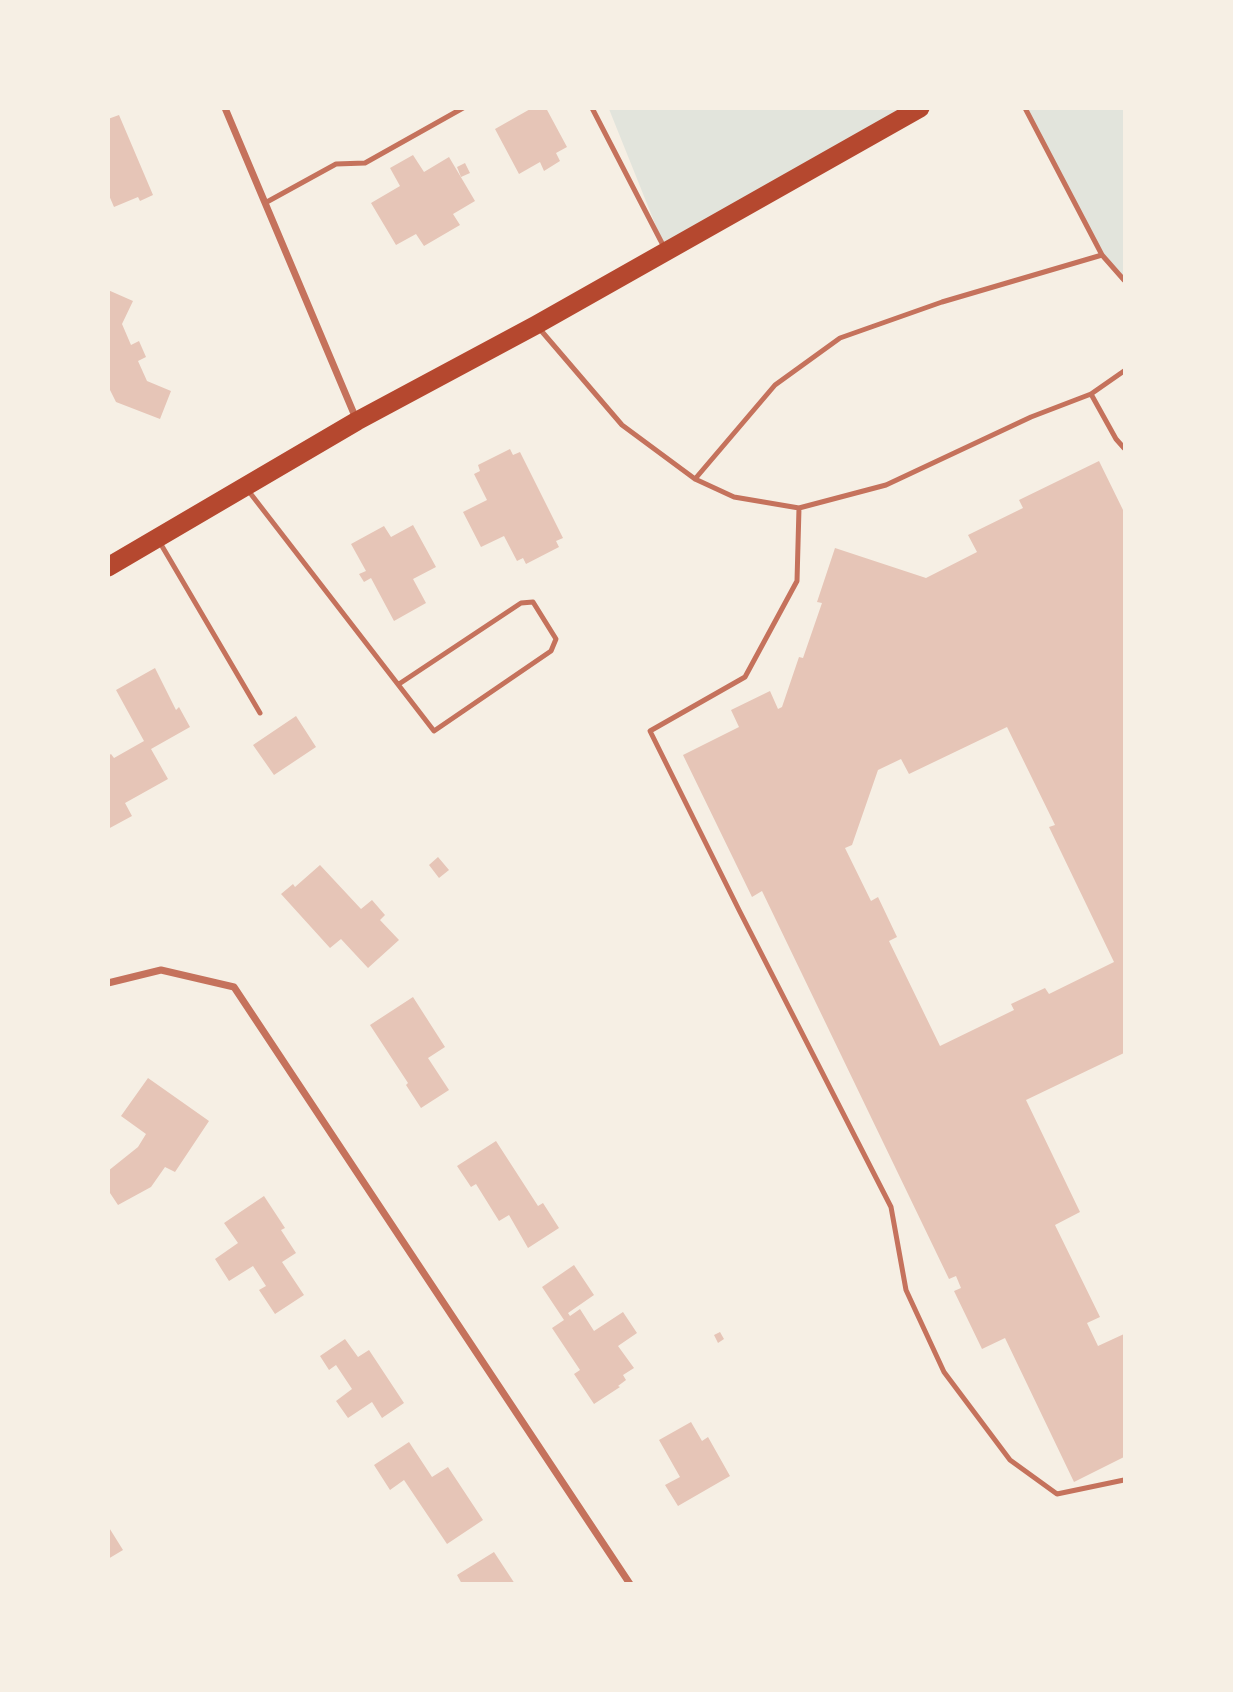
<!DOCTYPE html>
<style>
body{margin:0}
#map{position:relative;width:1233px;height:1692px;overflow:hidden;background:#f6efe4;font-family:Commissioner,sans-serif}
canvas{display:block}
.frame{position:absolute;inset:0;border:110px solid #f6efe4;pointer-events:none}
</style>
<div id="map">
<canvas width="1233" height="1692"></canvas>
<div class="frame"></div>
</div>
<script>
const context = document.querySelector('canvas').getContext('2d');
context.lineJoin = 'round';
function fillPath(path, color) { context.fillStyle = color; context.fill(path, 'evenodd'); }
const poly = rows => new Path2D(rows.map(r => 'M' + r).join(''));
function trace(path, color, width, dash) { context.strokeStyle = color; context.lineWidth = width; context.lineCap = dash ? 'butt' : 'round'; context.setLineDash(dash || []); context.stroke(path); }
const green = poly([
 [609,109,920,109,666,251],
 [1025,109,1124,109,1124,280,1102,255]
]);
const building = poly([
 [532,108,546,108,567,147,556,153,560,161,544,171,540,162,519,174,495,129],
 [119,115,153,195,140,201,138,197,114,207,108,193,108,119],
 [413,155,424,172,449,157,475,201,453,214,460,225,424,246,416,234,396,245,371,203,400,186,390,168],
 [465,163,470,173,461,177,457,167],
 [108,290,133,301,122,324,131,345,139,341,146,357,138,361,147,381,171,391,160,419,116,402,108,386],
 [510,449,513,455,520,452,563,538,556,541,559,547,526,564,523,558,517,561,504,536,481,547,463,512,487,500,474,474,480,471,478,465],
 [1099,461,1124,512,1124,1053,1026,1100,1080,1212,1055,1225,1100,1317,1087,1323,1098,1346,1124,1334,1124,1457,1074,1482,1005,1338,982,1349,954,1291,961,1288,956,1276,949,1279,762,891,752,897,683,755,739,727,731,710,770,691,778,709,782,707,799,657,803,658,822,603,817,602,835,548,926,578,977,552,968,535,1023,508,1019,500],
 [1007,727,1055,825,1049,827,1114,962,1049,994,1045,988,1011,1004,1014,1010,940,1046,889,941,897,937,878,897,871,901,845,848,852,845,878,770,901,759,909,774],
 [413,525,436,567,413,579,426,603,394,621,371,578,364,582,359,574,366,571,351,544,384,526,391,537],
 [155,668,176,710,179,707,190,727,151,749,168,779,125,803,132,816,108,829,108,756,111,754,114,758,144,741,116,690],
 [296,716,316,747,274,775,253,745],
 [438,857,449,870,439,878,429,865],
 [320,865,361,909,372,900,385,915,380,920,399,940,368,968,341,939,330,948,281,894,293,884,295,887],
 [413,997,445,1047,428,1058,449,1090,421,1108,406,1085,408,1083,370,1025],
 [148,1078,209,1121,175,1172,165,1167,151,1187,118,1205,108,1190,108,1171,138,1147,146,1134,121,1116],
 [496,1141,538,1206,543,1203,559,1228,528,1248,509,1215,499,1221,476,1184,471,1187,457,1166],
 [264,1196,285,1228,281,1230,296,1253,282,1262,304,1295,275,1314,259,1290,266,1286,253,1266,229,1281,215,1259,238,1243,224,1223],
 [574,1265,594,1295,568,1313,570,1316,580,1309,594,1331,623,1312,637,1333,618,1346,634,1368,623,1375,626,1380,618,1386,620,1387,594,1404,574,1374,580,1370,552,1328,564,1320,542,1287],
 [720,1332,724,1339,718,1343,714,1335],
 [345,1339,358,1357,369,1350,404,1403,382,1418,372,1402,348,1418,336,1401,352,1389,336,1365,329,1370,320,1356],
 [691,1422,702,1441,708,1437,730,1476,678,1506,665,1485,680,1477,659,1440],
 [409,1442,432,1477,448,1467,483,1520,447,1544,404,1480,390,1490,374,1465],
 [108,1526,123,1550,108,1559],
 [494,1552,515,1584,462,1584,457,1575]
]);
const service = poly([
 [592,108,665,249],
 [1025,108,1102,255,1124,280],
 [265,203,336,164,365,163,463,108],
 [538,327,622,425,695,479,734,497,799,508,886,485,1031,417,1091,394,1124,371],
 [1091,394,1116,439,1124,448],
 [695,479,775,385,840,338,942,302,1102,255],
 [247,489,434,731,551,651,556,639,533,602,521,603,399,684],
 [799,508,797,581,745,677,650,731,739,910,891,1207,906,1290,944,1372,1010,1460,1057,1494,1124,1480],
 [159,541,260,713]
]);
const minor = poly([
 [225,108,357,421],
 [108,983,161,970,234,987,630,1584]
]);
const trunk = poly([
 [108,567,357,421,536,325,920,108]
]);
fillPath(green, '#e2e4dc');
fillPath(building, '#e6c5b7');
trace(service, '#c5725c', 5);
trace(minor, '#c5725c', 7);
trace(trunk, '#b5482f', 19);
</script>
